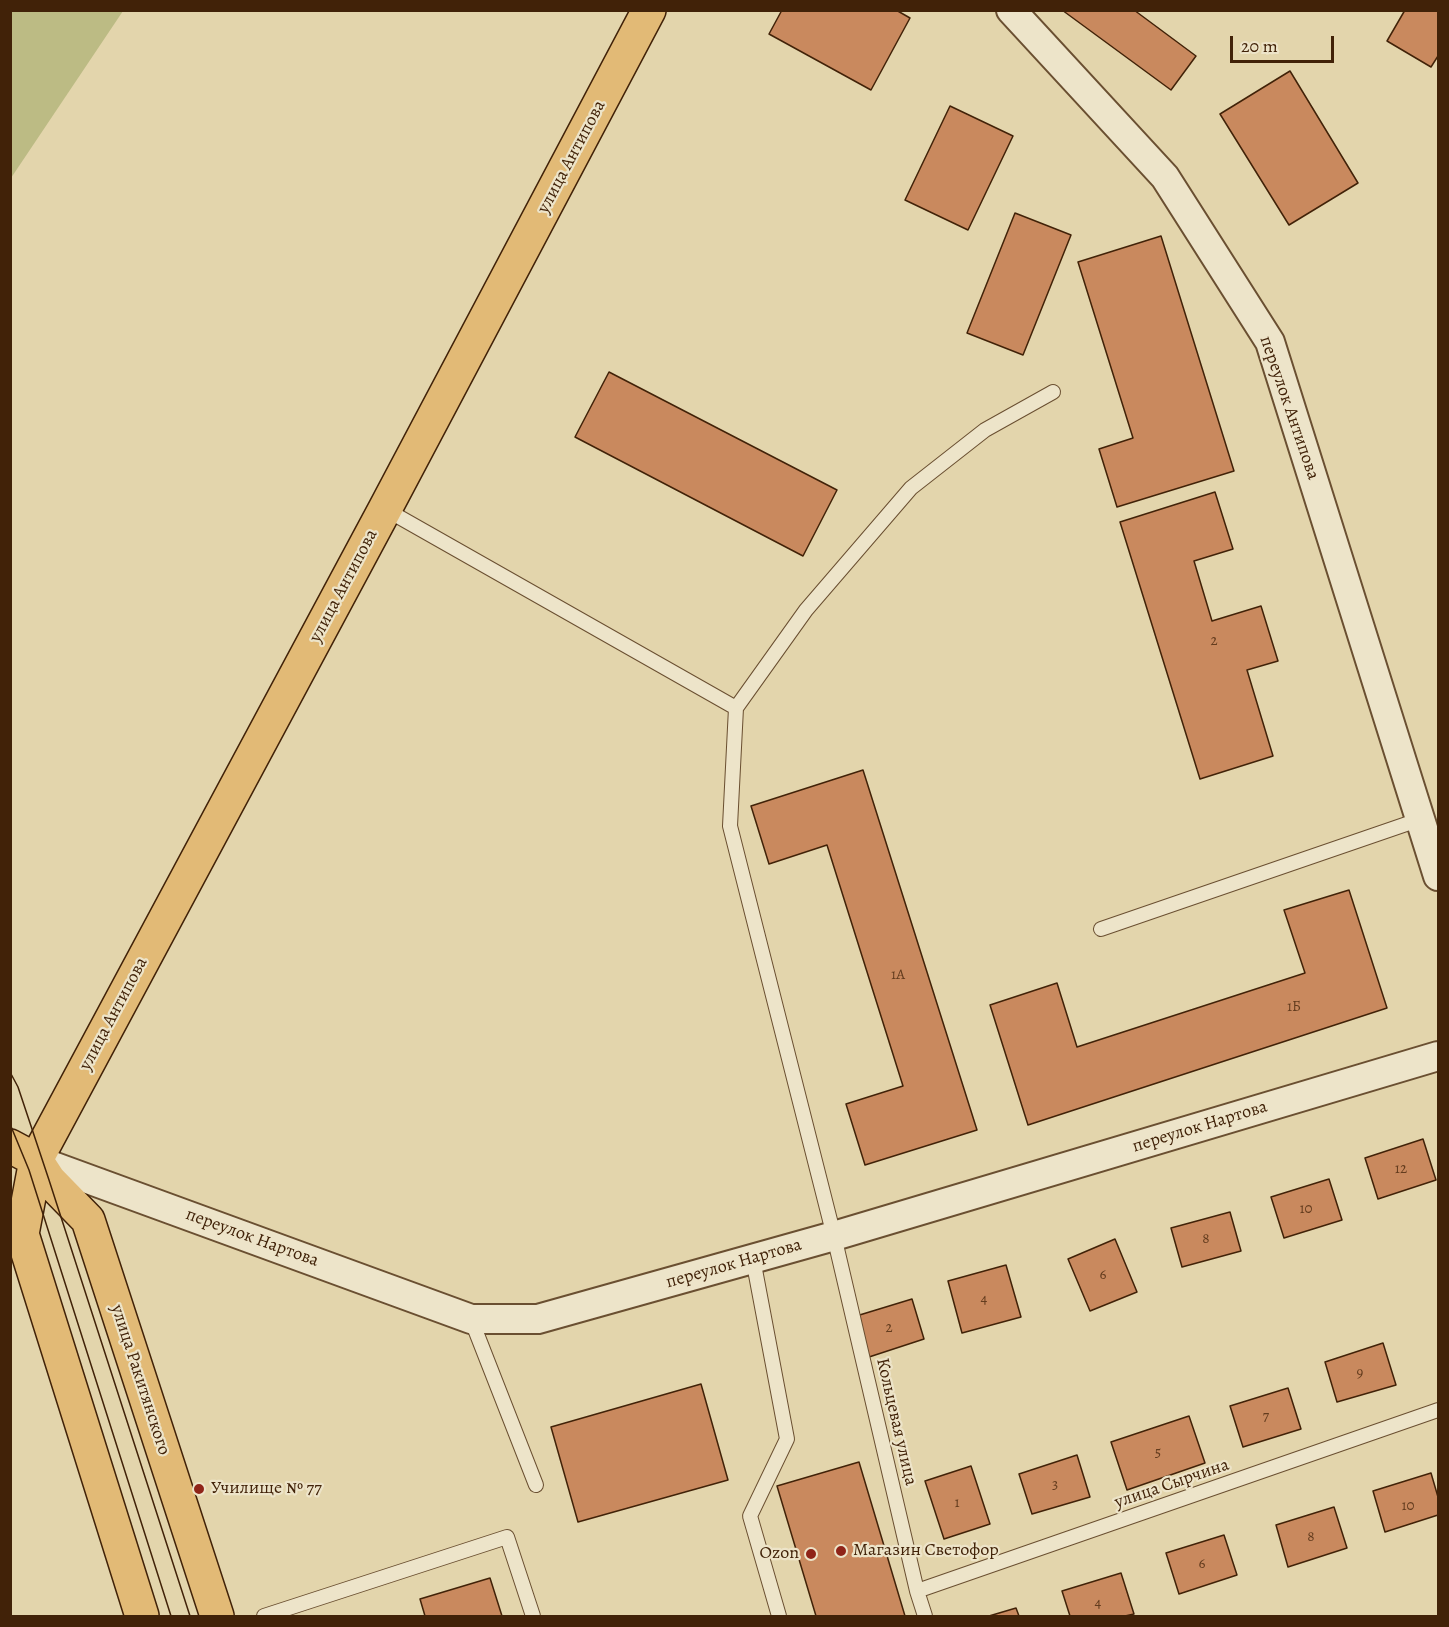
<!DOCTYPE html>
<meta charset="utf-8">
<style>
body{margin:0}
#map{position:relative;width:1449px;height:1627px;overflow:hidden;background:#e3d5ac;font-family:Alegreya,serif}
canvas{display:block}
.frame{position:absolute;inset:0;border:12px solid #412208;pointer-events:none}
.scale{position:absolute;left:1230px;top:36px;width:104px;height:27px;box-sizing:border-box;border:3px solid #412208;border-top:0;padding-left:8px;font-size:18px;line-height:21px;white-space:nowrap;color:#412208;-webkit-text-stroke:4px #ede4c9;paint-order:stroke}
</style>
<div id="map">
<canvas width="1449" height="1627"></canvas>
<div class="frame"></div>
<div class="scale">20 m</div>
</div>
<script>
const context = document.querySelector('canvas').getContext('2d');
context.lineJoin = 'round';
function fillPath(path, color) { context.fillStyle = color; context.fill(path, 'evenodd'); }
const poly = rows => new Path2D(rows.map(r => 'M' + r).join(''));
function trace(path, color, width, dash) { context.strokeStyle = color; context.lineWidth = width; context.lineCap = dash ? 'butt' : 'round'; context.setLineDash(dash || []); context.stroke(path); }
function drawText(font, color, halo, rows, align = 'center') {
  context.font = font + ' Alegreya,serif'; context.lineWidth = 4.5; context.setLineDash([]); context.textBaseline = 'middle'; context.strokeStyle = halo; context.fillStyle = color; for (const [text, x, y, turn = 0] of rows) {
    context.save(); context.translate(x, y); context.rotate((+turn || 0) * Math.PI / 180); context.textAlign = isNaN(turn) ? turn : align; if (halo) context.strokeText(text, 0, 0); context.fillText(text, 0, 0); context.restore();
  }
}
const green = poly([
 [11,10,123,11,11,178,10,11]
]);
const building = poly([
 [782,10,896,10,910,18,871,90,769,34,782,10],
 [1062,10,1134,10,1196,56,1171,90,1062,10],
 [1405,10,1438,10,1438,56,1431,67,1387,41,1405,10],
 [1290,71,1358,183,1289,225,1220,114,1290,71],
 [950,106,1013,136,968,230,905,200,950,106],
 [1015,213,1071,235,1023,355,967,333,1015,213],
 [1161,236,1234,471,1117,507,1099,449,1133,438,1078,262,1161,236],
 [609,372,837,490,803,556,575,437,609,372],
 [1215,492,1233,549,1194,561,1212,621,1261,606,1278,661,1247,670,1273,756,1200,779,1120,522,1215,492],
 [863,770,977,1130,865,1165,846,1104,903,1086,827,845,769,864,751,806,863,770],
 [1349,890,1387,1008,1028,1125,990,1005,1057,983,1077,1047,1305,973,1284,910,1349,890],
 [1423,1139,1436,1180,1378,1199,1365,1158,1423,1139],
 [1329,1179,1342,1220,1284,1238,1271,1197,1329,1179],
 [1230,1212,1241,1251,1182,1267,1171,1228,1230,1212],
 [1115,1239,1137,1292,1090,1311,1068,1259,1115,1239],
 [1006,1265,1021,1317,962,1333,948,1281,1006,1265],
 [912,1299,924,1339,866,1358,853,1317,912,1299],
 [1383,1343,1396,1385,1337,1402,1325,1362,1383,1343],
 [701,1384,728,1480,578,1522,551,1427,701,1384],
 [1288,1388,1301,1429,1243,1447,1230,1406,1288,1388],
 [1189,1416,1205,1463,1127,1490,1111,1442,1189,1416],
 [1077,1455,1090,1497,1032,1514,1019,1474,1077,1455],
 [859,1462,905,1616,816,1616,777,1486,859,1462],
 [971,1466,990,1524,944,1539,925,1481,971,1466],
 [1431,1473,1438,1497,1438,1515,1385,1532,1373,1491,1431,1473],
 [1334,1507,1347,1548,1288,1567,1276,1525,1334,1507],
 [1224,1535,1237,1575,1179,1594,1166,1553,1224,1535],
 [1121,1573,1134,1614,1125,1616,1070,1616,1062,1591,1121,1573],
 [490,1578,502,1616,425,1616,420,1599,490,1578],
 [1016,1608,1019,1616,989,1616,1016,1608]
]);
const service = poly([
 [385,509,736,708,730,826,834,1236,917,1591,925,1616],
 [736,708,806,610,911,488,985,430,1053,392],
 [1101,929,1421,819],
 [753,1259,787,1439,750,1516,779,1616],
 [471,1319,536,1485],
 [917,1591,1438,1410],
 [264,1616,507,1537,533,1616]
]);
const minor = poly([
 [1011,10,1165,177,1270,342,1438,876],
 [36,1160,471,1319,538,1319,834,1236,1438,1056]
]);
const primary = poly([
 [10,1146,36,1160,49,1180,88,1220,217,1616],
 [142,1616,22,1234,36,1160,385,509,649,10]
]);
const tram = poly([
 [10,1072,18,1087,49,1180,190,1616],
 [10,1124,29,1170,171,1616]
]);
const markers = [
 [199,1489,6,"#8f2418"],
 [841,1551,6,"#8f2418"],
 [811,1554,6,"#8f2418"]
];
const numberNames = [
 ["2",1214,641],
 ["1А",898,975],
 ["1Б",1294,1007],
 ["12",1401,1169],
 ["10",1306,1209],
 ["8",1206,1239],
 ["6",1103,1275],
 ["4",984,1299],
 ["2",889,1328],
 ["9",1360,1373],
 ["7",1266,1417],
 ["5",1158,1453],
 ["3",1055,1485],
 ["1",957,1503],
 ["10",1408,1506],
 ["8",1311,1537],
 ["6",1202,1564],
 ["4",1098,1603]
];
const streetNames = [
 ["улица Антипова",572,157,-62],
 ["переулок Антипова",1289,408,71],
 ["улица Антипова",344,586,-62],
 ["улица Антипова",114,1014,-62],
 ["переулок Нартова",1200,1127,-17],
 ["переулок Нартова",252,1238,20],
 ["переулок Нартова",734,1264,-16],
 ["улица Ракитянского",140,1380,72],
 ["Кольцевая улица",896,1422,77],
 ["улица Сырчина",1172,1484,-19]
];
const poiNames = [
 ["Училище № 77",211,1489],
 ["Магазин Светофор",853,1551],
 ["Ozon",799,1554,"right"]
];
fillPath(green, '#bcbb84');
fillPath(building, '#c9895e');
trace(building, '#412208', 1.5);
trace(service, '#6a4f31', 16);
trace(minor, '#6a4f31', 32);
trace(primary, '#412208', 36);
trace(service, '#ede4c9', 14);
trace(minor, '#ede4c9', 28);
trace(primary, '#e2ba76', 33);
trace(tram, '#412208', 1.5);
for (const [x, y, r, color] of markers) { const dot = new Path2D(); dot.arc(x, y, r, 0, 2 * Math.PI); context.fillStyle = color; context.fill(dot); trace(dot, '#ede4c9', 2); }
drawText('15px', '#633c1e', null, numberNames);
drawText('18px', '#412208', '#ede4c9', streetNames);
drawText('18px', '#412208', '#ede4c9', poiNames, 'left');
</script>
